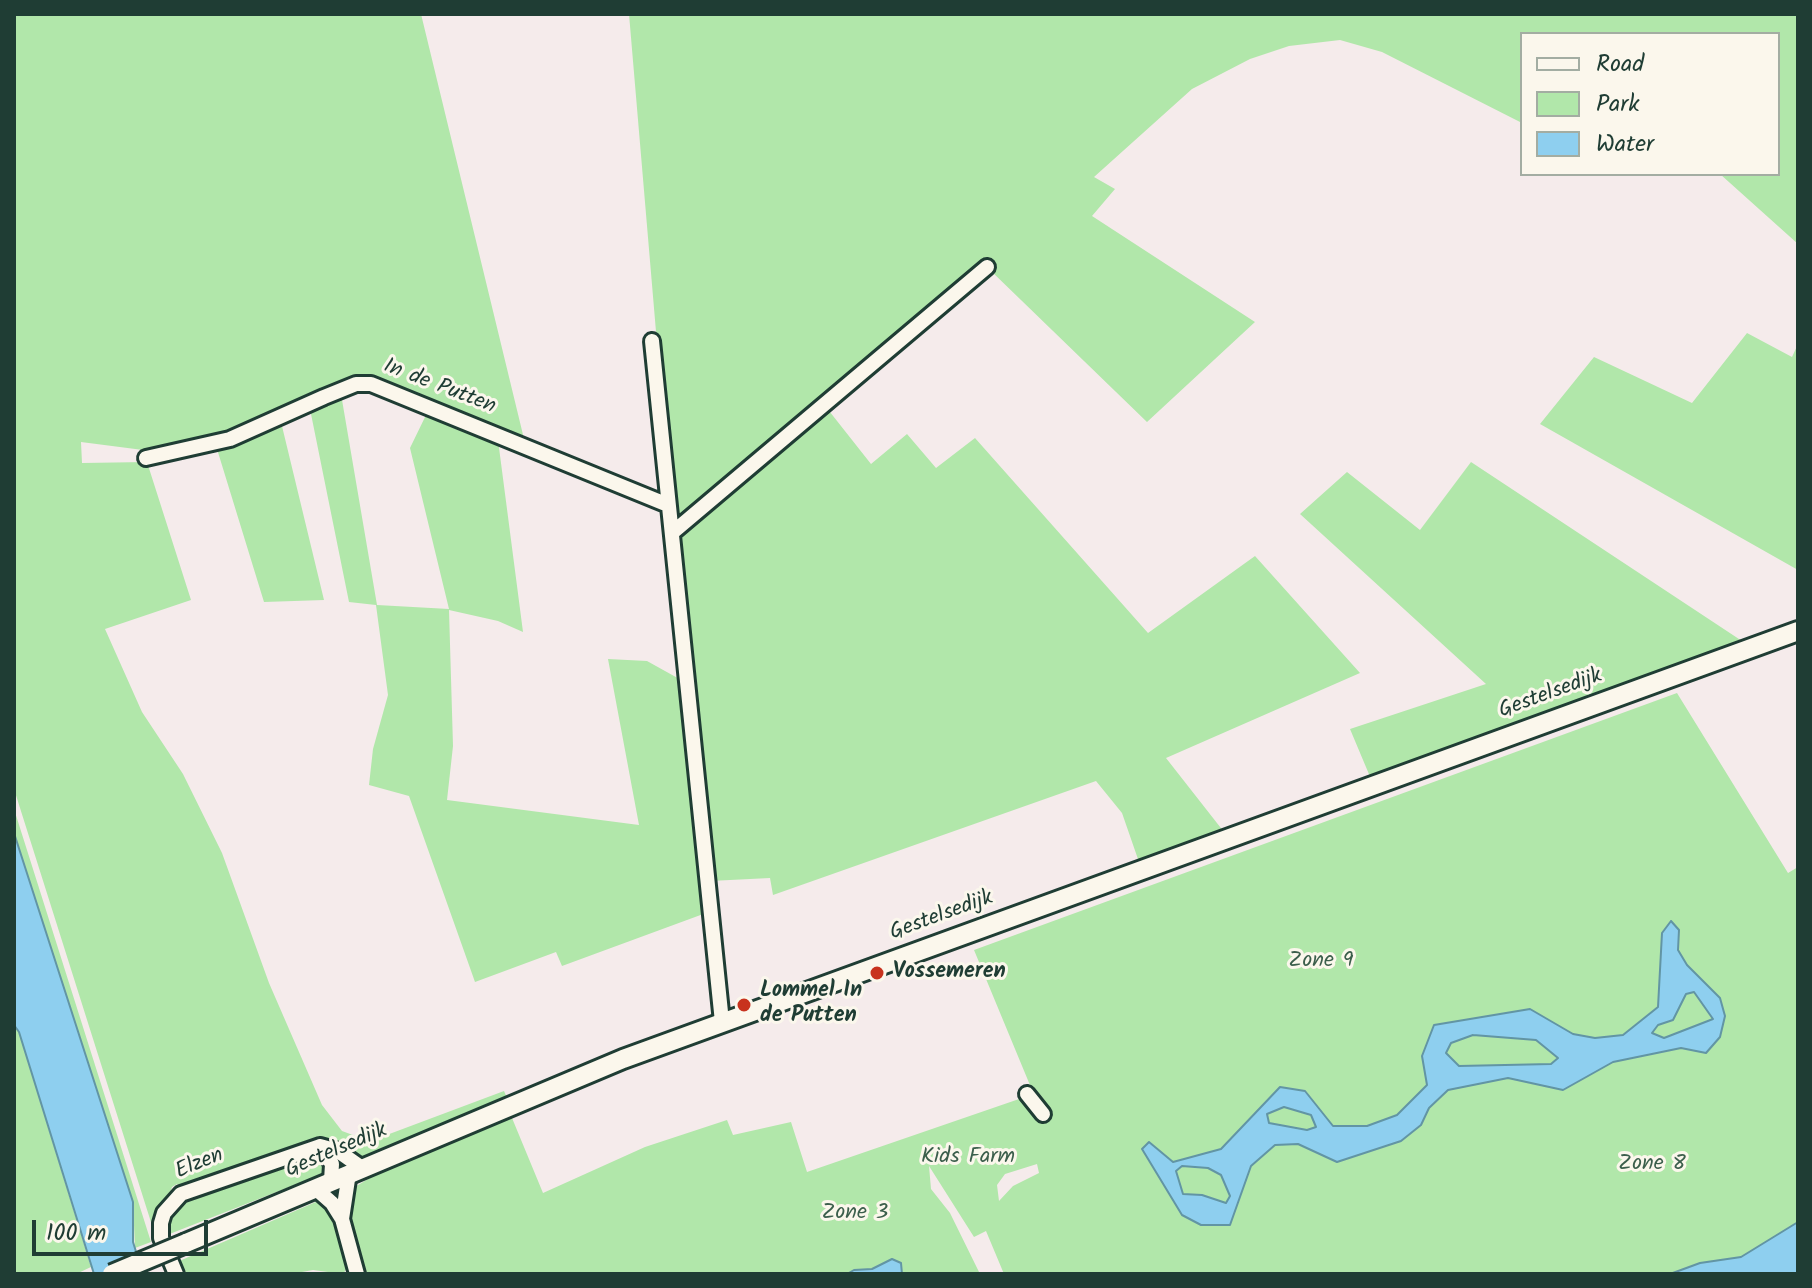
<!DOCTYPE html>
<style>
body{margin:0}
#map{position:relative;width:1812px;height:1288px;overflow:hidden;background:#f5ebeb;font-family:Kalam,sans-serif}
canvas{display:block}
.frame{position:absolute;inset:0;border:16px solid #1f3d34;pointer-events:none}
.legend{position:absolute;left:1520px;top:32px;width:260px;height:144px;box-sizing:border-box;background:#fbf7ec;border:2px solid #a3ada2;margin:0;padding:10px 14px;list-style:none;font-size:24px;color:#1f3d34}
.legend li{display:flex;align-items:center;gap:16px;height:40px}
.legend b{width:40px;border:2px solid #a3ada2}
.scale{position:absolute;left:32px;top:1220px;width:176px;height:36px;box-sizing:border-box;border:4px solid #1f3d34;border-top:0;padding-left:10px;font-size:24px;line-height:28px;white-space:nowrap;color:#1f3d34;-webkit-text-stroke:6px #fbf7ec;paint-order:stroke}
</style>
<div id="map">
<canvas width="1812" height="1288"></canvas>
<div class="frame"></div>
<ul class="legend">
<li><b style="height:10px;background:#fbf7ec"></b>Road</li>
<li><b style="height:22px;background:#b1e7aa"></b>Park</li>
<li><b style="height:22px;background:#8ecfef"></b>Water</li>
</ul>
<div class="scale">100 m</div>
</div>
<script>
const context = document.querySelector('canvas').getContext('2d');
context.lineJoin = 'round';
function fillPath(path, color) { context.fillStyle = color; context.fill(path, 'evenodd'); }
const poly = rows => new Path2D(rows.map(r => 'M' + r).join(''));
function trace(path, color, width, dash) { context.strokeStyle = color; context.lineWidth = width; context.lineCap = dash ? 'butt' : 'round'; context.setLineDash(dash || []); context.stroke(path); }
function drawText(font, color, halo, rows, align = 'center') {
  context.font = font + ' Kalam,sans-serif'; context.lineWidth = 6; context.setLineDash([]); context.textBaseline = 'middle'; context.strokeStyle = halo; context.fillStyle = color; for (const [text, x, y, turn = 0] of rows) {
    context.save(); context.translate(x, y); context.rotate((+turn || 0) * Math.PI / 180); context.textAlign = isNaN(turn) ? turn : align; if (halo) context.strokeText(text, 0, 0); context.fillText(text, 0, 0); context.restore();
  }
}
const green = poly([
 [14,14,421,14,525,443,389,381,372,377,355,378,224,435,172,448,143,450,81,442,82,463,147,462,191,600,105,629,142,712,183,774,222,853,269,983,322,1105,342,1131,361,1138,384,1136,504,1091,507,1098,366,1158,353,1156,326,1140,317,1140,184,1190,177,1184,172,1187,156,1238,14,789],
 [629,14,1798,14,1798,244,1720,174,1778,174,1778,34,1522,34,1522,123,1382,52,1340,40,1289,46,1250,59,1192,89,1094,177,1115,189,1092,216,1255,322,1147,422,990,270,676,525,663,414],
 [1747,333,1792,357,1798,344,1798,570,1540,424,1594,357,1692,403],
 [341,394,377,605,449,609,410,448,427,413,498,440,523,632,498,621,449,610,453,746,447,800,639,825,608,659,647,661,683,681,706,913,562,966,556,952,475,982,409,796,369,785,373,749,388,695,376,605,349,602,310,409],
 [826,407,871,464,907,434,936,468,975,438,1148,633,1255,556,1360,673,1166,758,1224,832,1139,862,1122,813,1096,781,773,895,770,878,710,881,675,539],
 [281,422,324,600,264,602,217,449],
 [1471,462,1745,643,1371,779,1350,729,1486,684,1300,514,1347,472,1420,530],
 [1677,693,1788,873,1798,867,1798,1222,1741,1257,1700,1263,1670,1274,1004,1274,986,1231,974,1237,929,1166,931,1189,950,1213,980,1274,902,1274,902,1266,847,1274,364,1274,348,1219,350,1190,381,1171,512,1118,543,1193,645,1147,727,1120,733,1135,791,1122,807,1172,1022,1098,1032,1090,974,950],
 [1679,930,1678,950,1687,965,1720,998,1725,1016,1720,1037,1706,1053,1681,1048,1613,1062,1563,1090,1508,1078,1448,1090,1429,1108,1420,1125,1338,1162,1298,1144,1275,1145,1251,1166,1230,1225,1182,1215,1149,1143,1173,1162,1221,1149,1280,1087,1305,1091,1333,1126,1367,1126,1398,1115,1427,1085,1422,1056,1530,1009,1573,1034,1595,1038,1623,1035,1658,1007,1662,933],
 [1037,1164,1039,1173,1013,1186,999,1201,997,1185,1005,1174],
 [14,809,151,1242,135,1248,133,1202,14,833],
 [1695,992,1713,1019,1664,1038,1651,1032,1658,1025,1673,1020,1686,994],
 [14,1025,19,1032,91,1267,76,1274,14,1274],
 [1473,1035,1536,1040,1559,1058,1551,1064,1459,1067,1446,1054,1451,1043],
 [1284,1107,1311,1115,1316,1127,1307,1130,1269,1123,1267,1114],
 [311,1153,320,1154,328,1165,325,1173,167,1235,171,1211,180,1203],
 [1182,1166,1208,1168,1221,1175,1230,1196,1226,1203,1202,1195,1183,1194,1176,1171],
 [318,1201,333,1214,350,1264,343,1274,313,1270,291,1274,182,1274,177,1262]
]);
const water = poly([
 [14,833,133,1202,133,1242,143,1274,94,1274,19,1032,14,1025,14,833],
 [1671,921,1679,930,1678,950,1687,965,1720,998,1725,1016,1720,1037,1706,1053,1681,1048,1613,1062,1563,1090,1508,1078,1448,1090,1429,1108,1421,1125,1401,1141,1337,1162,1298,1144,1275,1145,1251,1166,1230,1225,1201,1225,1182,1215,1142,1149,1149,1142,1173,1162,1221,1149,1280,1087,1305,1091,1333,1126,1367,1126,1397,1115,1427,1085,1422,1056,1434,1025,1530,1009,1573,1034,1595,1038,1623,1035,1658,1007,1662,933,1671,921],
 [1694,992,1713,1019,1664,1038,1652,1033,1658,1025,1673,1020,1686,994,1694,992],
 [1473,1035,1536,1040,1558,1058,1551,1064,1459,1066,1446,1053,1451,1043,1473,1035],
 [1284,1107,1311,1115,1316,1127,1307,1130,1269,1123,1267,1114,1284,1107],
 [1182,1166,1208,1168,1221,1175,1230,1196,1226,1203,1202,1195,1183,1194,1176,1171,1182,1166],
 [1798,1222,1798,1274,1670,1274,1700,1263,1741,1257,1798,1222],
 [892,1259,901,1263,902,1274,847,1274,854,1270,872,1269,892,1259]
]);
const street = poly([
 [652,341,722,1022],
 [146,458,230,439,324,397,356,384,371,384,668,505],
 [672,533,987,267],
 [1027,1094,1043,1114],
 [320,1146,332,1164,331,1181],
 [315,1188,332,1203,342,1219,357,1274],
 [342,1219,349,1173],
 [176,1274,161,1238,161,1223,164,1213,181,1194,320,1146,338,1151,362,1168]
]);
const secondary = poly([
 [186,1243,623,1059,1798,631]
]);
const secondaryBridge = poly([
 [112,1274,186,1243]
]);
const markers = [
 [877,973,8,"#c8321e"],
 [744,1005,8,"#c8321e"]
];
const streetNames = [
 ["In de Putten",439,388,21],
 ["Gestelsedijk",1551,695,-20],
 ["Gestelsedijk",942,917,-20],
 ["Gestelsedijk",337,1152,-23],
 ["Elzen",200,1165,-22]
];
const parkNames = [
 ["Zone 9",1321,962],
 ["Kids Farm",968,1158],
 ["Zone 8",1652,1165],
 ["Zone 3",855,1214]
];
const poiNames = [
 ["Vossemeren",893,973],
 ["Lommel In",760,992],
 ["de Putten",760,1017]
];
fillPath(green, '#b1e7aa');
fillPath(water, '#8ecfef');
trace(water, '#6295a4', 2);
trace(street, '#1f3d34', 20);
trace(secondary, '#1f3d34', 24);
trace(street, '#fbf7ec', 14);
trace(secondary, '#fbf7ec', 18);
trace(secondaryBridge, '#1f3d34', 24, []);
trace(secondaryBridge, '#fbf7ec', 18);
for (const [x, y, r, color] of markers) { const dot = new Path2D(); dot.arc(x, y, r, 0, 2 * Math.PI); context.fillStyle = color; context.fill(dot); trace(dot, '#fbf7ec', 3); }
drawText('22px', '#1f3d34', '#fbf7ec', streetNames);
drawText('22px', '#3c5f4c', '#fbf7ec', parkNames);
drawText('bold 22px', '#1f3d34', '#fbf7ec', poiNames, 'left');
</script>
